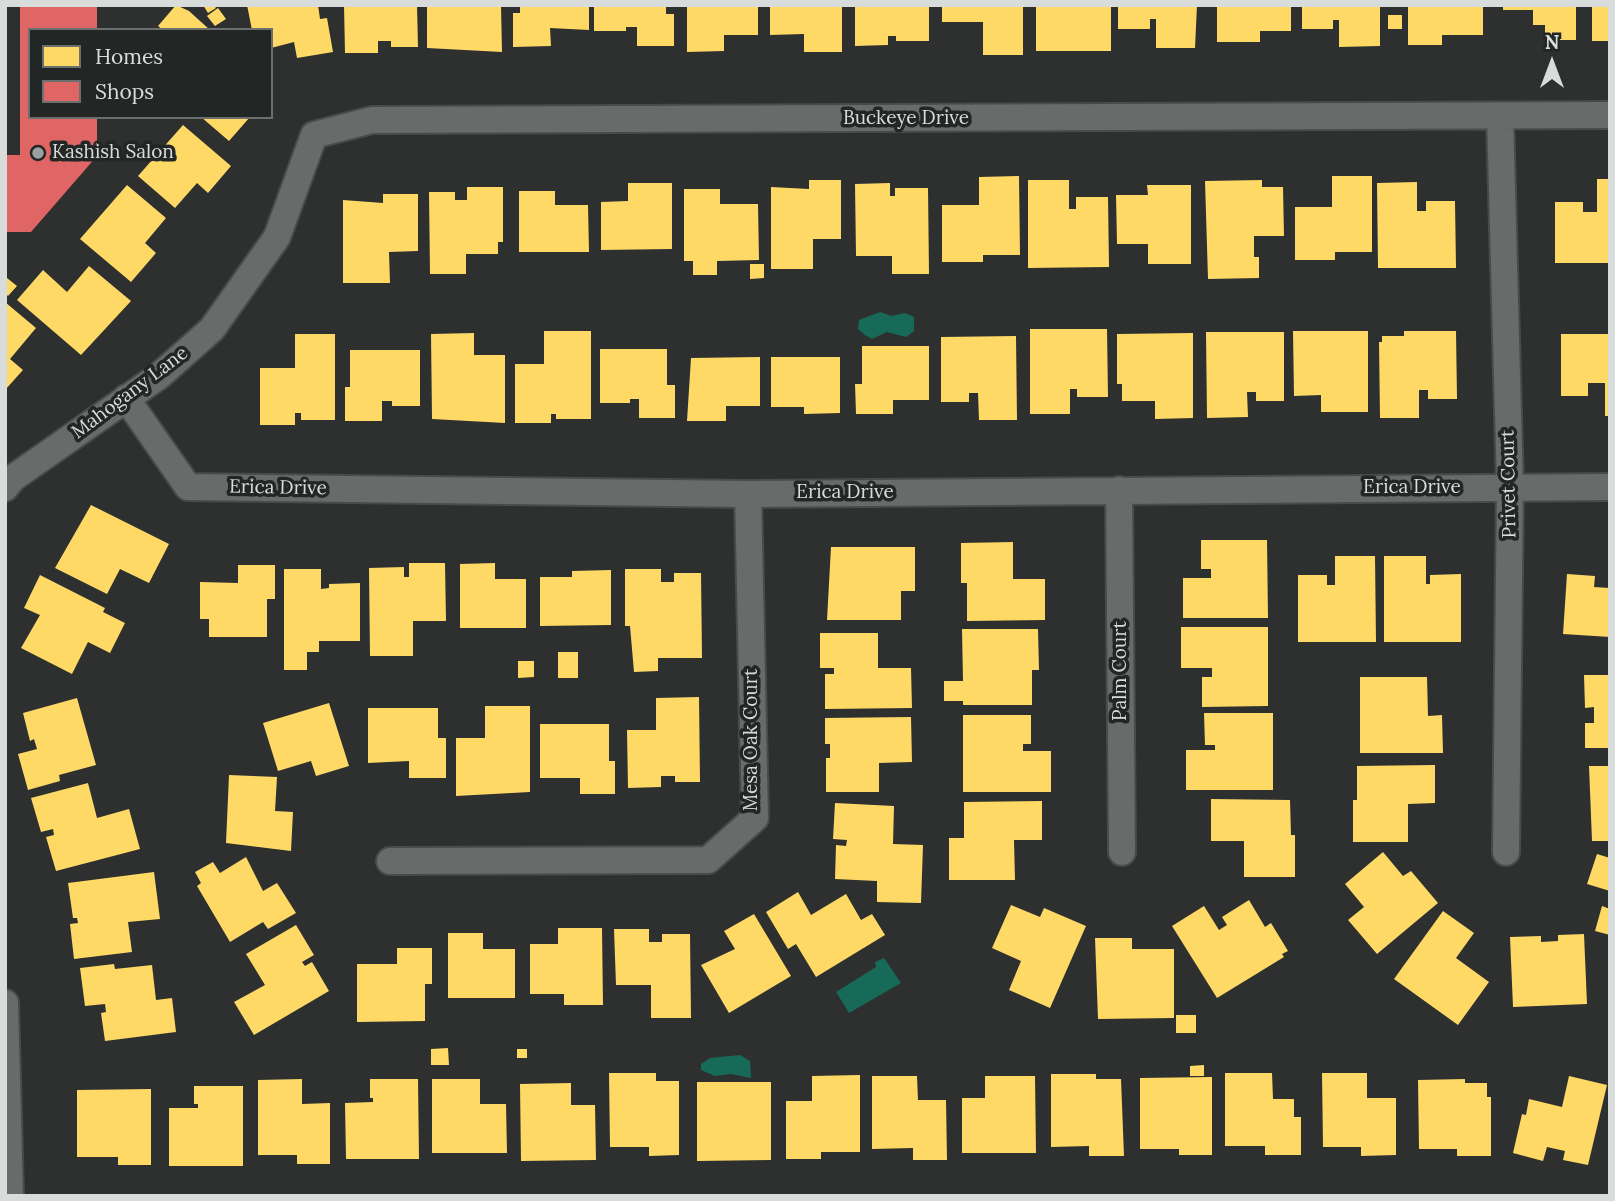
<!DOCTYPE html>
<style>
body{margin:0}
#map{position:relative;width:1615px;height:1201px;overflow:hidden;background:#2d302f;font-family:Lora,serif}
canvas{display:block}
.frame{position:absolute;inset:0;border:7px solid #d8dcdb;pointer-events:none}
.legend{position:absolute;left:28px;top:28px;width:245px;height:91px;box-sizing:border-box;background:#222725;border:2px solid #6b6f6e;margin:0;padding:9px 12px;list-style:none;font-size:21px;color:#d8dcdb}
.legend li{display:flex;align-items:center;gap:14px;height:35px}
.legend b{width:35px;border:2px solid #6b6f6e}
.north{position:absolute;left:1517px;top:28px;width:70px;height:70px;-webkit-text-stroke:5px #222725;paint-order:stroke;rotate:0deg;font-size:19px;font-weight:700;line-height:28px;text-align:center;color:#d8dcdb}
.north::after{content:'';display:block;margin:auto;width:24px;height:32px;background:#d8dcdb;clip-path:polygon(50% 0,100% 100%,50% 72%,0 100%)}
</style>
<div id="map">
<canvas width="1615" height="1201"></canvas>
<div class="frame"></div>
<ul class="legend">
<li><b style="height:19px;background:#ffd966"></b>Homes</li>
<li><b style="height:19px;background:#e06666"></b>Shops</li>
</ul>
<div class="north">N</div>
</div>
<script>
const context = document.querySelector('canvas').getContext('2d');
context.lineJoin = 'round';
function fillPath(path, color) { context.fillStyle = color; context.fill(path, 'evenodd'); }
const poly = rows => new Path2D(rows.map(r => 'M' + r).join(''));
function trace(path, color, width, dash) { context.strokeStyle = color; context.lineWidth = width; context.lineCap = dash ? 'butt' : 'round'; context.setLineDash(dash || []); context.stroke(path); }
function drawText(font, color, halo, rows, align = 'center') {
  context.font = font + ' Lora,serif'; context.lineWidth = 7; context.setLineDash([]); context.textBaseline = 'middle'; context.strokeStyle = halo; context.fillStyle = color; for (const [text, x, y, turn = 0] of rows) {
    context.save(); context.translate(x, y); context.rotate((+turn || 0) * Math.PI / 180); context.textAlign = isNaN(turn) ? turn : align; if (halo) context.strokeText(text, 0, 0); context.fillText(text, 0, 0); context.restore();
  }
}
const water = poly([
 [880,312,892,316,905,313,914,317,914,331,906,337,887,332,872,339,865,335,858,329,859,320],
 [884,958,901,983,849,1013,836,992,876,967,875,962],
 [740,1055,750,1061,751,1078,731,1074,715,1076,701,1070,701,1064,710,1058]
]);
const homes = poly([
 [176,5,189,11,210,30,163,30,158,26],
 [203,5,214,5,216,8,208,13],
 [247,5,318,5,320,19,327,18,333,52,297,58,294,42,271,48,271,30,252,30],
 [344,5,417,5,418,47,391,47,391,41,378,41,378,53,345,53],
 [427,5,501,5,502,52,427,48],
 [520,5,589,5,589,30,550,28,551,46,513,47,513,13,520,13],
 [594,5,666,5,666,14,674,14,674,46,637,46,637,27,626,27,626,31,594,31],
 [687,5,758,5,758,35,724,35,724,51,687,52],
 [770,5,842,5,842,52,804,52,804,34,770,35],
 [855,5,929,5,929,41,896,41,896,36,888,36,888,45,855,46],
 [942,5,1023,5,1023,55,983,55,983,22,942,22],
 [1036,5,1111,5,1111,51,1036,51],
 [1118,5,1197,5,1195,48,1156,48,1156,19,1150,19,1150,29,1118,29],
 [1217,5,1291,5,1291,31,1260,31,1260,42,1217,42],
 [1302,5,1380,5,1380,46,1339,47,1339,20,1333,20,1333,29,1302,29],
 [1408,5,1483,5,1483,35,1442,35,1442,45,1408,45],
 [1503,5,1576,5,1576,40,1545,40,1545,25,1533,25,1533,10,1503,10],
 [1592,5,1610,5,1610,41,1592,41],
 [218,8,226,19,215,26,207,16],
 [1388,15,1402,15,1402,29,1388,29],
 [201,117,250,117,229,141],
 [183,125,231,166,208,193,197,183,175,208,138,176],
 [1019,176,1020,255,983,255,983,262,942,262,942,205,979,205,979,177],
 [1332,176,1372,176,1372,252,1335,252,1335,260,1295,260,1295,207,1332,207],
 [1597,179,1610,179,1610,263,1555,263,1555,202,1583,202,1583,212,1597,212],
 [809,180,841,180,841,239,813,239,813,269,771,269,771,187,809,189],
 [1028,180,1069,180,1069,209,1076,209,1076,197,1108,197,1109,267,1028,268],
 [1262,180,1262,187,1283,187,1284,236,1254,236,1254,257,1259,257,1259,278,1208,279,1205,181],
 [1417,182,1417,211,1426,211,1426,201,1455,201,1456,268,1378,268,1377,183],
 [628,183,672,183,672,249,601,250,601,202,628,201],
 [890,183,890,196,895,196,895,188,928,188,929,274,892,274,892,256,856,256,855,184],
 [127,185,166,218,145,243,156,253,131,282,80,239],
 [1147,185,1191,185,1191,264,1148,264,1148,244,1117,244,1116,195,1148,195],
 [467,187,503,187,503,242,498,242,498,254,466,254,466,274,430,274,429,192,455,192,455,200,467,200],
 [684,189,720,189,720,204,758,204,759,260,717,261,717,275,693,275,693,261,684,261],
 [519,191,555,191,555,205,588,205,589,252,519,252],
 [383,194,418,194,418,251,389,252,390,283,343,283,343,200,383,203],
 [750,264,764,264,764,278,750,279],
 [89,266,131,301,81,355,17,300,43,270,67,292],
 [7,278,17,286,8,296,5,293],
 [5,302,36,328,10,359,23,370,5,390],
 [1030,329,1107,329,1108,397,1077,397,1077,389,1070,389,1070,414,1030,414],
 [544,331,591,331,591,419,556,419,556,414,551,414,551,423,515,423,515,364,544,364],
 [1293,331,1368,331,1368,412,1321,412,1321,395,1294,396],
 [1404,331,1456,331,1457,399,1428,399,1428,390,1419,390,1419,418,1380,418,1379,342,1382,342,1382,336,1404,336],
 [1206,332,1284,332,1284,401,1256,401,1256,392,1247,392,1248,417,1207,418],
 [474,333,474,355,505,355,505,423,432,419,431,334],
 [1193,333,1193,418,1155,419,1155,401,1122,401,1122,384,1117,384,1117,334],
 [295,334,335,334,335,420,301,420,301,413,295,413,295,425,260,425,260,368,295,368],
 [1561,334,1610,334,1610,416,1605,416,1605,383,1588,383,1588,396,1561,396],
 [1016,336,1017,420,979,420,978,393,969,393,969,402,941,402,941,337],
 [862,346,929,346,929,400,893,400,893,414,856,414,855,384,862,384],
 [600,349,667,349,667,385,675,385,675,418,639,418,639,399,630,399,630,403,600,403],
 [350,350,420,350,420,406,392,406,392,401,382,401,382,421,345,421,345,387,350,387],
 [760,357,760,406,726,406,726,421,687,421,691,358],
 [771,357,840,357,840,413,804,414,804,407,771,407],
 [91,505,169,544,149,583,120,569,107,594,55,568],
 [1201,540,1267,540,1268,618,1183,618,1183,578,1211,578,1211,569,1201,569],
 [1013,542,1013,579,1045,579,1045,620,967,621,967,583,961,583,961,543],
 [831,547,915,547,915,591,901,591,901,620,827,620],
 [1335,556,1375,556,1376,642,1298,642,1298,575,1327,575,1327,585,1335,585],
 [1384,556,1426,556,1426,584,1430,584,1430,575,1461,574,1461,642,1384,642],
 [409,563,445,563,446,621,413,621,413,656,370,656,369,568,404,567,404,577,409,577],
 [495,563,495,579,526,579,526,628,460,628,460,564],
 [238,565,275,565,275,599,267,599,267,637,209,637,209,619,200,619,200,582,238,583],
 [284,569,321,569,321,589,329,588,329,584,360,583,360,641,319,641,319,652,307,652,307,670,284,670],
 [625,569,661,569,661,582,674,582,674,573,701,573,702,658,658,658,658,671,634,672,630,626,625,626],
 [611,570,611,625,540,626,540,577,572,577,572,571],
 [1567,574,1595,576,1594,587,1610,588,1610,637,1563,634],
 [40,575,105,608,103,612,125,623,110,653,88,642,72,674,21,648,40,615,24,608],
 [1181,627,1268,627,1268,706,1202,707,1202,677,1212,677,1212,668,1181,668],
 [962,629,1038,629,1039,670,1032,670,1032,705,963,705,963,701,944,701,944,681,963,681],
 [820,633,878,633,878,668,911,668,912,708,825,709,825,674,834,674,834,668,820,668],
 [558,652,578,652,578,678,558,678],
 [518,661,534,661,534,677,518,678],
 [1584,675,1610,675,1610,748,1585,748,1585,723,1594,723,1594,707,1585,708],
 [1360,677,1427,677,1428,716,1442,715,1443,753,1360,753],
 [699,697,700,782,675,782,675,776,661,776,661,787,628,788,627,730,656,730,656,698],
 [77,698,96,765,59,775,60,781,28,790,18,754,37,749,34,739,30,741,23,713],
 [329,703,349,766,316,776,311,761,278,771,263,723],
 [485,706,530,706,530,792,456,796,456,738,485,738],
 [368,708,438,708,438,738,446,738,446,778,409,778,409,761,368,763],
 [1204,713,1273,713,1273,790,1186,790,1186,750,1215,750,1215,745,1205,745],
 [963,715,1031,715,1031,744,1023,744,1023,751,1051,751,1051,792,963,792],
 [911,717,912,762,879,763,879,792,826,792,826,758,830,758,830,744,825,744,825,718],
 [540,724,609,724,609,761,615,761,615,794,580,794,580,778,540,778],
 [1435,765,1435,803,1408,804,1408,842,1353,842,1353,800,1357,800,1357,766],
 [1589,766,1610,766,1610,841,1592,841],
 [229,775,277,777,275,811,293,812,291,851,226,843],
 [88,783,97,818,129,809,140,849,56,871,46,837,54,835,53,829,41,832,31,798],
 [1211,799,1290,800,1291,835,1295,835,1295,877,1244,877,1244,841,1211,841],
 [1042,801,1042,840,1014,840,1015,880,949,880,949,838,964,838,964,802],
 [835,803,894,806,893,844,923,845,921,903,877,902,877,881,835,879,836,845,846,846,847,840,833,839],
 [1383,852,1403,876,1411,871,1438,903,1377,954,1348,920,1364,907,1345,884],
 [1597,854,1610,858,1610,891,1587,884],
 [246,857,263,891,277,883,296,913,268,929,263,922,230,942,197,886,201,883,195,872,213,862,220,873],
 [154,872,160,919,128,922,132,952,74,959,70,924,78,923,77,918,73,918,68,883],
 [798,892,811,915,846,894,861,920,872,914,885,935,816,977,796,944,788,949,766,912],
 [1249,900,1265,927,1271,923,1288,951,1282,954,1284,957,1217,998,1172,926,1204,906,1219,930,1227,925,1222,917],
 [1011,905,1040,917,1044,908,1086,926,1050,1008,1009,990,1021,961,992,948],
 [1602,906,1610,909,1610,935,1595,931],
 [1443,911,1474,933,1456,958,1489,982,1458,1025,1394,979],
 [754,914,791,976,729,1013,701,965,735,949,724,931],
 [296,925,314,955,302,962,305,966,312,962,329,991,254,1035,234,1002,265,985,246,954],
 [558,928,602,928,603,1005,564,1005,564,994,530,994,530,944,558,944],
 [614,929,649,929,649,942,662,942,662,934,690,934,691,1018,651,1018,651,985,616,985],
 [448,933,483,933,483,949,515,949,515,998,448,998],
 [1584,934,1587,1004,1513,1007,1510,937,1541,936,1541,942,1558,941,1558,935],
 [1095,938,1132,938,1132,949,1174,949,1174,1018,1098,1019],
 [397,948,432,948,432,984,425,984,425,1021,357,1022,357,964,397,964],
 [114,964,115,969,152,965,156,1000,172,998,176,1032,105,1041,101,1013,106,1012,105,1004,85,1006,80,968],
 [1176,1015,1196,1015,1196,1033,1176,1033],
 [448,1048,449,1065,431,1065,431,1049],
 [517,1049,527,1049,527,1058,517,1058],
 [1204,1065,1204,1076,1190,1076,1190,1066],
 [609,1073,656,1073,656,1081,679,1081,679,1155,649,1156,649,1147,610,1147],
 [1225,1073,1272,1073,1273,1099,1294,1099,1294,1117,1301,1117,1301,1155,1265,1155,1265,1146,1225,1146],
 [1322,1073,1367,1073,1367,1098,1396,1098,1396,1155,1361,1156,1361,1147,1323,1147],
 [1051,1074,1096,1074,1096,1079,1121,1079,1124,1156,1089,1156,1089,1146,1051,1147],
 [860,1075,860,1152,821,1152,821,1159,786,1159,786,1101,812,1101,812,1076],
 [872,1076,917,1076,918,1100,946,1100,947,1160,913,1160,913,1148,872,1149],
 [985,1076,1035,1076,1036,1153,962,1153,962,1098,985,1098],
 [1569,1076,1607,1085,1588,1165,1563,1160,1565,1151,1547,1147,1543,1161,1513,1153,1522,1114,1526,1115,1529,1099,1562,1107],
 [1212,1077,1212,1155,1179,1155,1179,1149,1140,1149,1140,1078],
 [302,1079,302,1104,330,1103,330,1164,297,1164,297,1155,258,1155,258,1080],
 [370,1079,418,1079,419,1159,346,1159,345,1103,373,1102,373,1098,370,1098],
 [432,1079,480,1079,480,1104,506,1104,507,1153,432,1153],
 [1465,1079,1465,1083,1487,1083,1487,1097,1491,1097,1491,1156,1457,1156,1457,1149,1419,1149,1418,1080],
 [697,1082,771,1082,771,1160,697,1161],
 [571,1083,571,1105,595,1105,596,1160,521,1161,520,1084],
 [194,1086,243,1086,243,1166,169,1166,169,1108,198,1108,198,1104,194,1104],
 [151,1089,151,1165,118,1165,118,1157,77,1157,77,1090]
]);
const shops = poly([
 [20,5,97,5,97,30,30,30,30,117,97,117,97,156,31,232,5,232,5,155,20,155]
]);
const street = poly([
 [1500,116,1510,487,1506,852],
 [126,398,188,487,748,494,1610,487],
 [5,488,13,478,159,376,212,329,277,237,314,135,372,120,1610,115],
 [1119,490,1122,852],
 [390,861,708,860,755,818,748,494],
 [5,1003,10,1196]
]);
const markers = [
 [38,153,7,"#9ca09f"]
];
const streetNames = [
 ["Buckeye Drive",906,119],
 ["Mahogany Lane",130,393,-37],
 ["Privet Court",1509,484,-91],
 ["Erica Drive",278,488,1],
 ["Erica Drive",1412,488],
 ["Erica Drive",845,493],
 ["Palm Court",1121,671,-90],
 ["Mesa Oak Court",752,740,-90]
];
const poiNames = [
 ["Kashish Salon",52,153]
];
fillPath(water, '#186a58');
fillPath(homes, '#ffd966');
fillPath(shops, '#e06666');
trace(street, '#484b4b', 30);
trace(street, '#686b6a', 26);
for (const [x, y, r, color] of markers) { const dot = new Path2D(); dot.arc(x, y, r, 0, 2 * Math.PI); context.fillStyle = color; context.fill(dot); trace(dot, '#222725', 2.5); }
drawText('19px', '#d8dcdb', '#222725', streetNames);
drawText('19px', '#d8dcdb', '#222725', poiNames, 'left');
</script>
